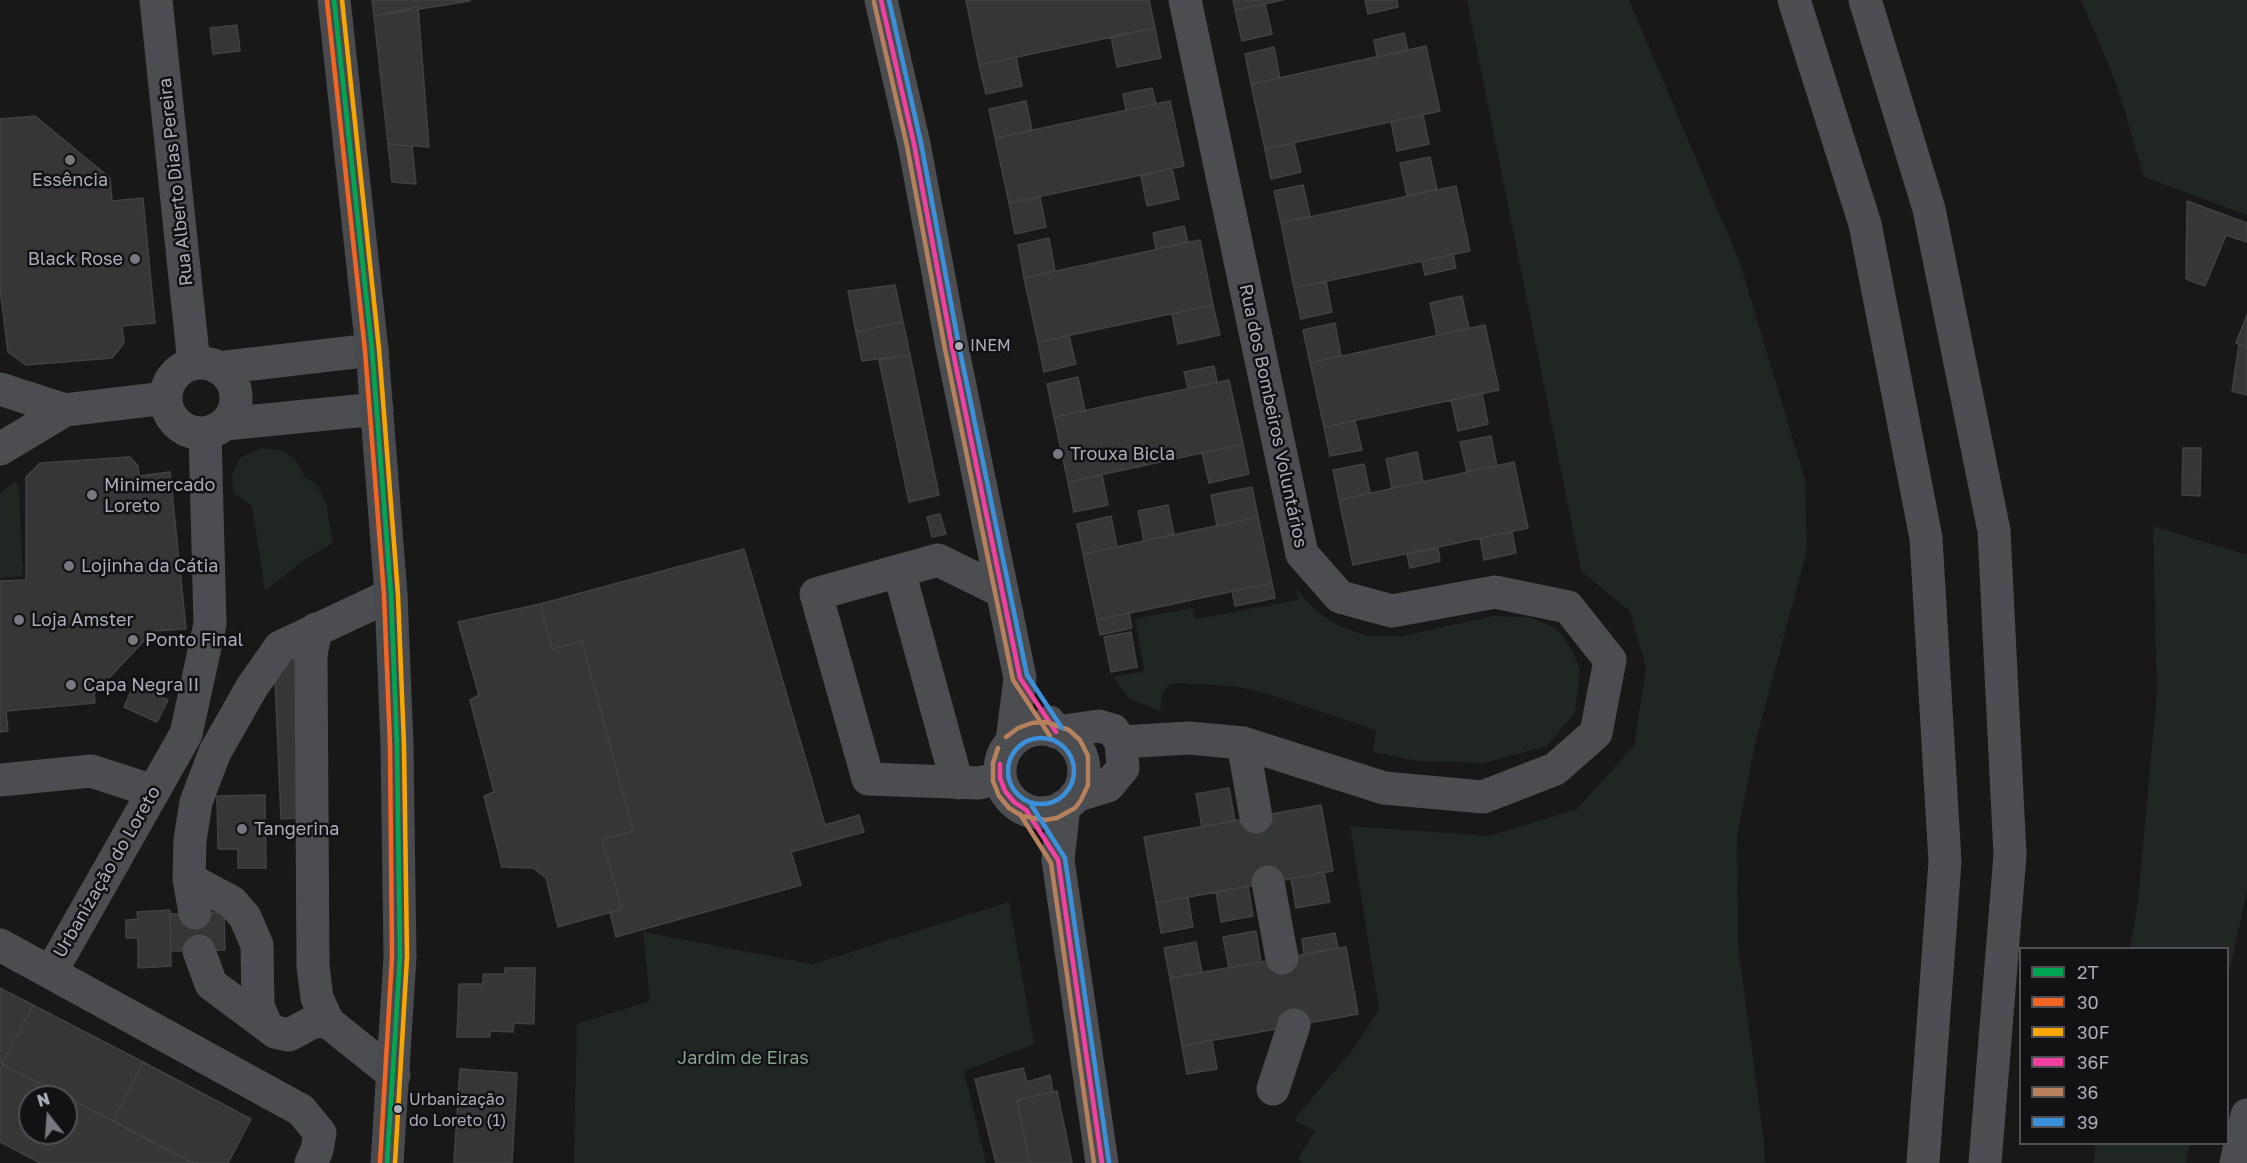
<!DOCTYPE html>
<meta charset="utf-8">
<style>
body{margin:0}
#map{position:relative;width:2247px;height:1163px;overflow:hidden;background:#181818;font-family:"Golos Text",sans-serif}
canvas{display:block}
.legend{position:absolute;left:2019px;top:947px;width:210px;height:198px;box-sizing:border-box;background:#121214;border:2px solid #4f5056;margin:0;padding:8px 10px;list-style:none;font-size:18px;color:#aaacb8}
.legend li{display:flex;align-items:center;gap:12px;height:30px}
.legend b{width:30px;border:2px solid #4f5056}
.north{position:absolute;left:18px;top:1085px;width:60px;height:60px;box-sizing:border-box;background:#121214;border:2px solid #4f5056;border-radius:50%;rotate:343deg;font-size:16px;font-weight:700;line-height:24px;text-align:center;color:#aaacb8}
.north::after{content:'';display:block;margin:auto;width:21px;height:27px;background:#777880;clip-path:polygon(50% 0,100% 100%,50% 72%,0 100%)}
</style>
<div id="map">
<canvas width="2247" height="1163"></canvas>
<ul class="legend">
<li><b style="height:8px;background:#00a651"></b>2T</li>
<li><b style="height:8px;background:#f26522"></b>30</li>
<li><b style="height:8px;background:#f7a600"></b>30F</li>
<li><b style="height:8px;background:#f240a1"></b>36F</li>
<li><b style="height:8px;background:#b6815c"></b>36</li>
<li><b style="height:8px;background:#3a90db"></b>39</li>
</ul>
<div class="north">N</div>
</div>
<script>
const context = document.querySelector('canvas').getContext('2d');
context.lineJoin = 'round';
function fillPath(path, color) { context.fillStyle = color; context.fill(path, 'evenodd'); }
const poly = rows => new Path2D(rows.map(r => 'M' + r).join(''));
function trace(path, color, width, dash) { context.strokeStyle = color; context.lineWidth = width; context.lineCap = dash ? 'butt' : 'round'; context.setLineDash(dash || []); context.stroke(path); }
function drawText(font, color, halo, rows, align = 'center') {
  context.font = font + ' "Golos Text",sans-serif'; context.lineWidth = 5; context.setLineDash([]); context.textBaseline = 'middle'; context.strokeStyle = halo; context.fillStyle = color; for (const [text, x, y, turn = 0] of rows) {
    context.save(); context.translate(x, y); context.rotate((+turn || 0) * Math.PI / 180); context.textAlign = isNaN(turn) ? turn : align; if (halo) context.strokeText(text, 0, 0); context.fillText(text, 0, 0); context.restore();
  }
}
const green = poly([
 [1467,0,1629,0,1740,263,1805,480,1807,550,1755,744,1737,837,1738,946,1764,1142,1765,1163,1303,1163,1298,1158,1315,1131,1294,1120,1354,1048,1379,1009,1350,826,1489,836,1577,809,1634,746,1646,668,1630,611,1581,571],
 [2081,0,2247,0,2247,215,2144,177,2116,83],
 [261,448,281,450,296,460,304,476,318,486,326,503,333,543,301,562,265,591,252,506,234,493,232,475,240,458],
 [14,482,19,487,23,576,0,578,0,494],
 [2153,526,2247,555,2247,891,2228,978,2228,948,2130,948,2138,902,2157,692],
 [1296,589,1317,612,1341,627,1368,636,1402,636,1494,616,1530,617,1558,630,1572,650,1580,669,1575,713,1547,746,1484,763,1417,761,1373,752,1376,730,1262,692,1232,686,1177,683,1168,686,1162,694,1160,711,1129,698,1113,677,1144,671,1135,619,1192,608,1195,619,1298,600],
 [1009,902,1034,1044,964,1071,986,1163,574,1163,577,1024,650,1001,643,932,813,964],
 [2096,1144,2190,1144,2186,1163,2093,1163]
]);
const building = poly([
 [372,0,470,0,470,1,374,16,372,0],
 [966,0,1149,0,1155,28,979,65,966,0],
 [1233,0,1283,0,1235,10,1233,0],
 [1365,0,1397,0,1398,7,1368,14,1365,0],
 [1265,4,1272,34,1242,41,1235,10,1265,4],
 [418,7,429,147,388,144,374,16,418,7],
 [237,25,240,51,213,54,210,28,237,25],
 [1155,28,1161,58,1117,67,1111,36,1155,28],
 [1404,33,1408,51,1377,57,1374,40,1404,33],
 [1426,46,1440,111,1265,149,1251,84,1426,46],
 [1274,47,1280,78,1251,84,1245,54,1274,47],
 [1016,57,1022,86,986,94,979,65,1016,57],
 [1152,88,1156,104,1126,110,1123,94,1152,88],
 [1026,101,1032,131,995,138,989,109,1026,101],
 [1170,101,1184,166,1009,203,995,138,1170,101],
 [1423,115,1429,144,1397,151,1391,122,1423,115],
 [35,116,110,178,112,201,143,198,155,323,122,326,124,343,112,358,26,365,8,352,0,289,0,119,35,116],
 [1294,143,1301,172,1271,179,1265,149,1294,143],
 [388,144,412,146,416,184,392,182,388,144],
 [1430,157,1437,189,1407,196,1400,163,1430,157],
 [1172,168,1179,199,1147,206,1141,176,1172,168],
 [1303,185,1310,216,1281,223,1274,191,1303,185],
 [1456,186,1470,251,1294,288,1281,223,1456,186],
 [1040,197,1046,227,1015,234,1009,203,1040,197],
 [2187,201,2247,223,2247,242,2226,235,2205,286,2186,279,2187,201],
 [1184,226,1188,242,1156,249,1153,233,1184,226],
 [1049,238,1055,271,1024,278,1018,245,1049,238],
 [1200,240,1213,305,1038,342,1024,278,1200,240],
 [1453,254,1456,268,1425,275,1422,261,1453,254],
 [1326,281,1332,312,1301,319,1294,288,1326,281],
 [895,285,903,322,856,332,848,291,895,285],
 [1462,296,1469,329,1437,335,1430,303,1462,296],
 [1213,305,1220,335,1178,344,1172,314,1213,305],
 [2247,315,2247,347,2236,343,2247,315],
 [903,322,910,355,862,361,856,332,903,322],
 [1335,323,1341,356,1310,363,1303,330,1335,323],
 [1485,325,1499,390,1324,427,1310,363,1485,325],
 [1069,336,1076,364,1044,372,1038,342,1069,336],
 [2239,344,2247,347,2247,395,2232,391,2239,344],
 [910,355,939,495,909,502,879,360,910,355],
 [1214,366,1217,382,1188,389,1184,372,1214,366],
 [1078,377,1085,411,1054,417,1047,384,1078,377],
 [1229,380,1243,444,1068,482,1054,417,1229,380],
 [1482,393,1488,424,1458,431,1451,400,1482,393],
 [1355,421,1362,450,1330,456,1324,427,1355,421],
 [1491,436,1497,466,1467,472,1460,442,1491,436],
 [1243,444,1249,474,1209,483,1202,453,1243,444],
 [2183,448,2201,448,2200,496,2182,495,2183,448],
 [1417,452,1423,482,1392,488,1386,459,1417,452],
 [130,457,138,466,139,476,170,472,186,629,153,631,94,694,95,703,6,711,8,731,0,732,0,581,26,580,26,477,40,463,130,457],
 [1514,462,1528,528,1353,565,1339,500,1514,462],
 [1364,464,1370,493,1339,500,1333,470,1364,464],
 [1102,475,1108,505,1074,512,1068,482,1102,475],
 [1252,487,1258,517,1217,526,1211,495,1252,487],
 [1168,505,1174,534,1144,541,1138,511,1168,505],
 [940,514,946,534,932,537,927,517,940,514],
 [1111,516,1117,547,1083,554,1077,524,1111,516],
 [1258,517,1272,583,1097,620,1083,554,1258,517],
 [1512,532,1516,553,1484,560,1480,538,1512,532],
 [1438,548,1440,561,1410,568,1407,554,1438,548],
 [744,549,825,825,859,815,864,832,791,852,801,885,616,937,610,913,622,909,602,840,633,831,582,641,552,649,540,604,744,549],
 [1272,583,1275,598,1235,606,1232,591,1272,583],
 [540,604,552,649,582,641,633,831,602,840,622,909,558,927,546,878,533,868,502,867,484,796,494,792,470,700,479,695,458,622,540,604],
 [1129,613,1132,628,1100,635,1097,620,1129,613],
 [1131,632,1137,667,1111,672,1104,637,1131,632],
 [321,653,310,817,281,819,274,656,321,653],
 [134,684,168,700,157,722,124,707,134,684],
 [1229,788,1235,821,1202,827,1196,794,1229,788],
 [265,795,266,868,238,868,238,849,218,849,217,796,265,795],
 [1321,805,1333,871,1156,903,1144,837,1321,805],
 [1324,872,1330,902,1296,908,1291,879,1324,872],
 [1248,886,1253,916,1221,922,1216,892,1248,886],
 [1188,897,1193,927,1161,933,1156,903,1188,897],
 [170,910,171,966,138,968,138,938,126,938,126,920,138,919,137,912,170,910],
 [224,912,225,950,171,951,170,914,224,912],
 [1256,931,1261,962,1229,968,1223,937,1256,931],
 [1335,933,1338,948,1304,954,1302,939,1335,933],
 [1196,942,1202,973,1170,978,1164,948,1196,942],
 [1346,947,1358,1014,1182,1046,1170,978,1346,947],
 [505,968,535,968,534,1024,514,1023,513,1032,490,1031,490,1037,457,1037,459,984,483,984,483,974,505,974,505,968],
 [0,988,33,1005,2,1064,0,1063,0,988],
 [33,1005,143,1062,113,1121,2,1064,33,1005],
 [1212,1040,1217,1069,1187,1074,1182,1046,1212,1040],
 [143,1062,251,1119,228,1163,193,1163,113,1121,143,1062],
 [2,1064,66,1097,30,1097,30,1133,66,1133,66,1097,193,1163,40,1163,0,1142,0,1069,2,1064],
 [1023,1068,1027,1082,1050,1075,1053,1092,1017,1100,1030,1163,996,1163,975,1079,1023,1068],
 [460,1069,517,1073,512,1163,454,1163,460,1069],
 [1057,1091,1072,1163,1030,1163,1017,1100,1057,1091]
]);
const minorTunnel = poly([
 [1256,817,1268,882],
 [1282,958,1294,1025]
]);
const minor = poly([
 [156,0,194,364],
 [881,0,914,144,952,347,1020,678,1012,741],
 '166 398a35 35 0 1 1 70 0a35 35 0 1 1-70 0Z',
 [218,368,372,350],
 [0,389,65,410,166,398],
 [225,424,377,409],
 [0,449,65,410],
 [899,571,957,783],
 [391,595,280,647,252,687,215,752,196,802,190,840,189,879,232,902,245,917,257,945,258,1006,266,1025,275,1032,289,1035,313,1022,328,1022,394,1075],
 [316,629,311,655,313,966,317,998,328,1022],
 [1049,722,1056,732,1099,726,1113,730,1121,742,1123,768,1108,786,1075,796],
 '1000 771a42 42 0 1 1 84 0a42 42 0 1 1-84 0Z',
 [1121,742,1189,738,1243,743,1384,788,1483,797,1555,769,1596,733,1610,660,1568,607,1495,592,1392,611,1340,597,1302,554,1185,0],
 [1243,743,1256,817],
 [1000,778,979,783,868,779,816,594,938,560,1001,591],
 [0,780,91,771,153,791],
 [1064,806,1058,860,1102,1163],
 [189,879,195,913],
 [1268,882,1282,958],
 [0,945,301,1110,320,1133,317,1150,311,1163],
 [199,951,211,984,266,1025],
 [51,972,186,734,210,624,205,433],
 [1273,1089,1294,1025],
 [2236,1163,2247,1115]
]);
const major = poly([
 [334,0,372,350,391,595,397,745,400,957,387,1163]
]);
const highway = poly([
 [1794,0,1865,224,1926,538,1945,862,1923,1163],
 [1865,0,1929,209,1994,531,2010,855,1985,1163]
]);
const bus1 = poly([
 [334,0,372,350,391,595,397,745,400,957,387,1163]
]);
const bus2 = poly([
 [327,1,365,351,384,595,390,745,392,957,380,1163]
]);
const bus3 = poly([
 [342,0,379,349,398,595,404,745,407,957,395,1163]
]);
const bus4 = poly([
 [881,0,914,144,952,347,1020,678,1056,732],
 [1000,764,1000,778,1005,791,1014,802,1026,810],
 [1026,810,1058,860,1102,1163]
]);
const bus5 = poly([
 [874,2,907,146,945,349,1013,680,1050,736],
 [998,748,993,763,993,781,999,796,1009,808,1022,816,1045,820,1057,818,1075,808,1081,800,1088,785,1088,756,1080,740,1069,730,1046,722,1032,723,1018,728,1006,737],
 [1020,814,1051,863,1094,1163]
]);
const bus6 = poly([
 [889,0,921,143,959,346,1027,675,1062,728],
 '1008 771a33 33 0 1 1 66 0a33 33 0 1 1-66 0Z',
 [1032,806,1065,858,1109,1162]
]);
const markers = [
 [70,160,6,"#777880"],
 [135,259,6,"#777880"],
 [959,346,5,"#aaacb8"],
 [1058,454,6,"#777880"],
 [92,495,6,"#777880"],
 [69,566,6,"#777880"],
 [19,620,6,"#777880"],
 [133,640,6,"#777880"],
 [71,685,6,"#777880"],
 [242,829,6,"#777880"],
 [398,1109,5,"#aaacb8"]
];
const busNames = [
 ["INEM",970,346],
 ["Urbanização",409,1100],
 ["do Loreto (1)",409,1121]
];
const poiNames = [
 ["Essência",70,180,"center"],
 ["Black Rose",123,259,"right"],
 ["Trouxa Bicla",1070,454],
 ["Minimercado",104,485],
 ["Loreto",104,506],
 ["Lojinha da Cátia",81,566],
 ["Loja Amster",31,620],
 ["Ponto Final",145,640],
 ["Capa Negra II",83,685],
 ["Tangerina",254,829]
];
const streetNames = [
 ["Rua Alberto Dias Pereira",176,182,-96],
 ["Rua dos Bombeiros Voluntários",1273,416,78],
 ["Urbanização do Loreto",107,872,-60]
];
const parkNames = [
 ["Jardim de Eiras",743,1058]
];
fillPath(green, '#202722');
fillPath(building, '#363637');
trace(building, '#414144', 1.5);
trace(minorTunnel, '#353638', 33, [33, 16]);
trace(minor, '#4c4d51', 33);
trace(major, '#494a4d', 33);
trace(highway, '#4e4e52', 33);
trace(bus1, '#00a651', 4.5);
trace(bus2, '#f26522', 4.5);
trace(bus3, '#f7a600', 4.5);
trace(bus4, '#f240a1', 4.5);
trace(bus5, '#b6815c', 4.5);
trace(bus6, '#3a90db', 4.5);
for (const [x, y, r, color] of markers) { const dot = new Path2D(); dot.arc(x, y, r, 0, 2 * Math.PI); context.fillStyle = color; context.fill(dot); trace(dot, '#121214', 2); }
drawText('16px', '#aaacb8', '#121214', busNames, 'left');
drawText('18px', '#aaacb8', '#121214', poiNames, 'left');
drawText('18px', '#aaacb8', '#121214', streetNames);
drawText('18px', '#82a289', '#121214', parkNames);
</script>
